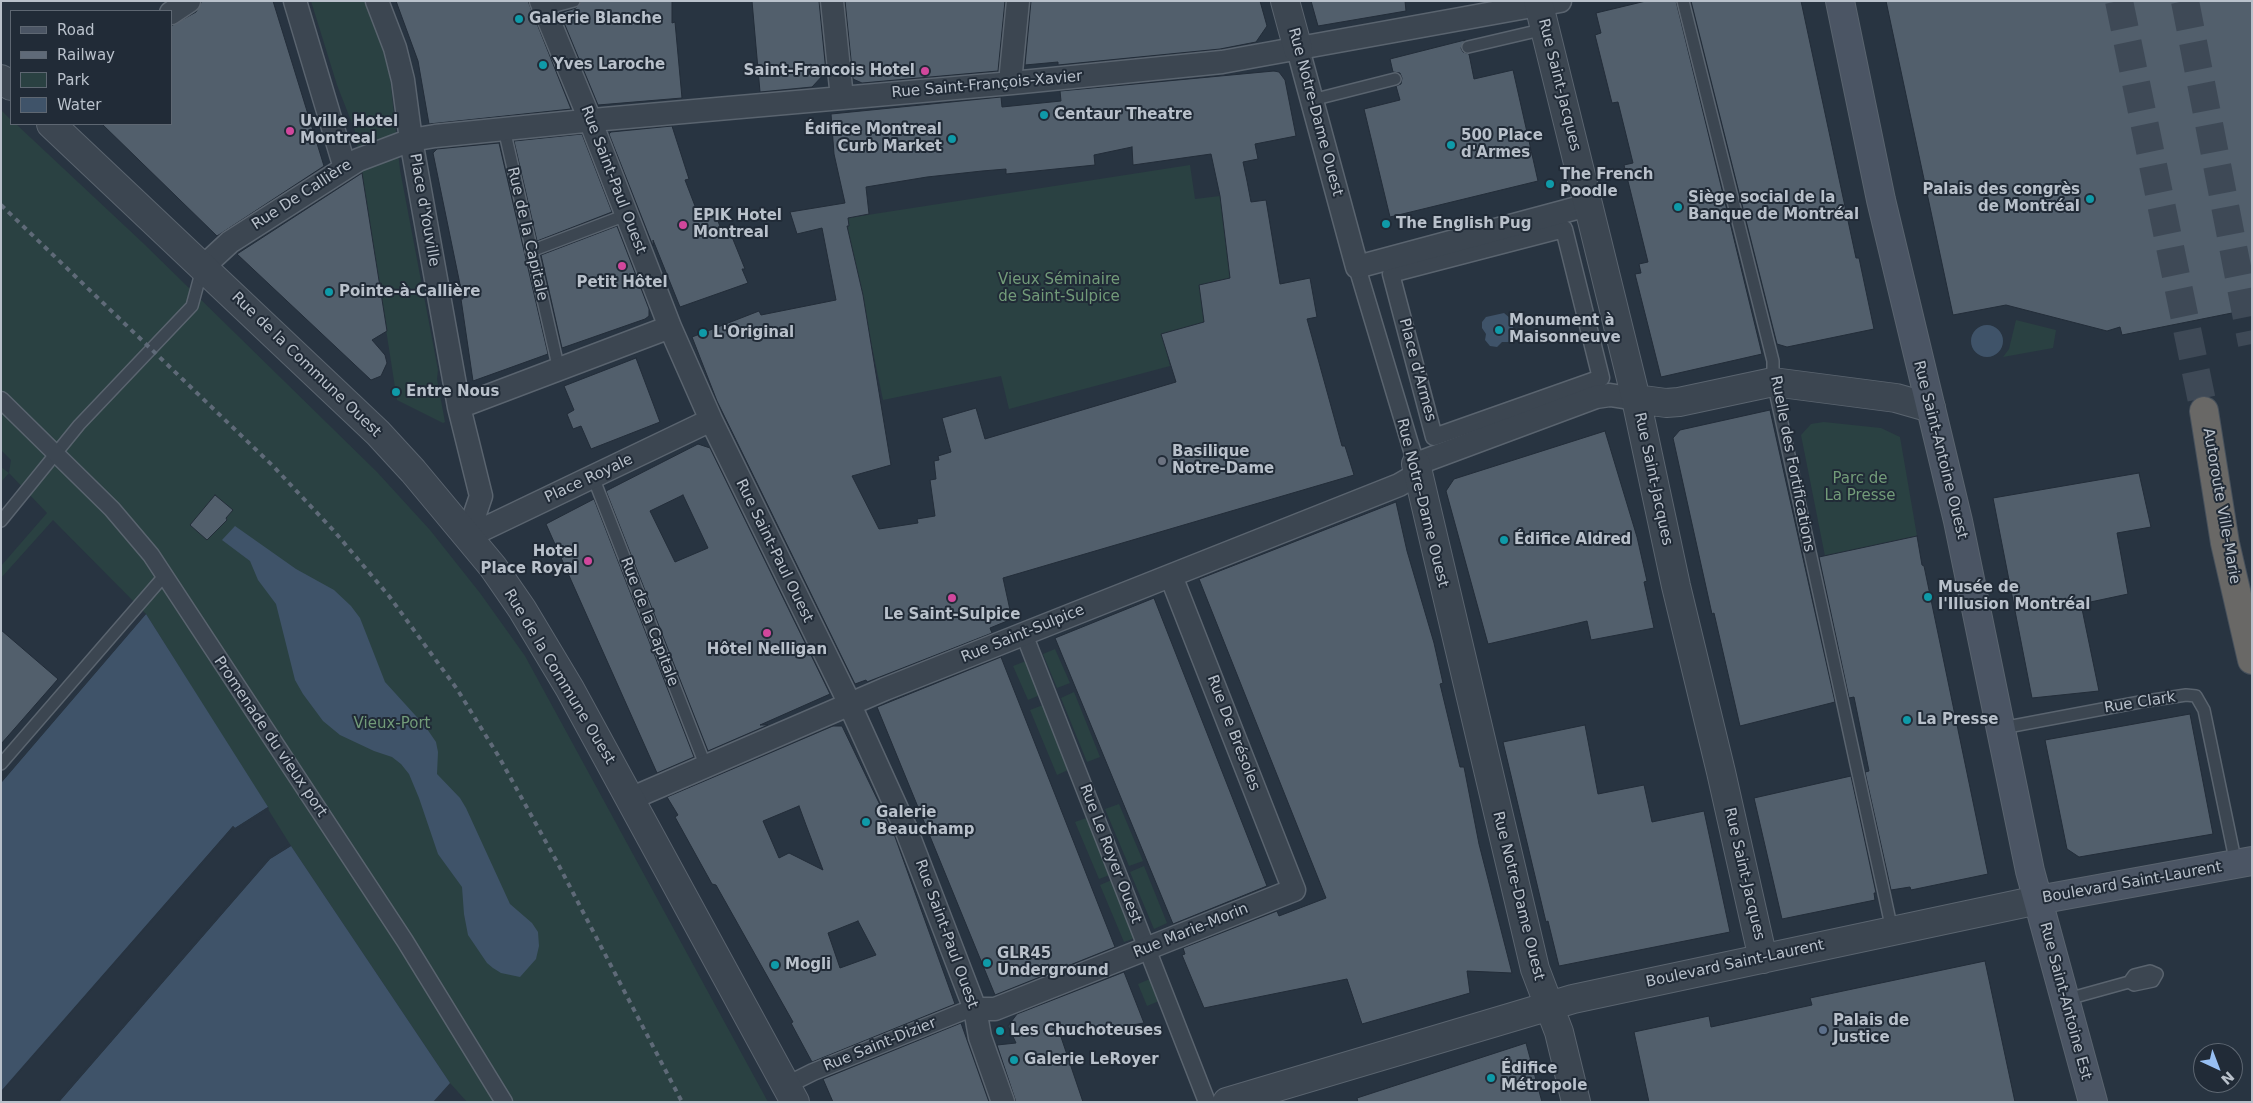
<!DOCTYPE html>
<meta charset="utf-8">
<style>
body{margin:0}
#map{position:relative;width:2253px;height:1103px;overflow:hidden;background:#283441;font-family:"DejaVu Sans",sans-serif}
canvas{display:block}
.frame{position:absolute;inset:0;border:2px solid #b9c1cb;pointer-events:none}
.legend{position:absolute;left:10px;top:10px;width:162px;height:115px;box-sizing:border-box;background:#212b37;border:1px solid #5e6772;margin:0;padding:6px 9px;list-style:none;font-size:15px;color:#b9c1cb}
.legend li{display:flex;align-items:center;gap:10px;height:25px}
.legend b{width:25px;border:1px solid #5e6772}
.north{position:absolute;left:2193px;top:1043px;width:50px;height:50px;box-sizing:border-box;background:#212b37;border:1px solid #5e6772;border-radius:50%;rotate:137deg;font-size:14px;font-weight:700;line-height:20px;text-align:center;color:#b9c1cb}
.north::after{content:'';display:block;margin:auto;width:18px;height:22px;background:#97bff3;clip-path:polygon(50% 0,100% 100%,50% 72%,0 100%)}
</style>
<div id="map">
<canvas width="2253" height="1103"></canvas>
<div class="frame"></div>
<ul class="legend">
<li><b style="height:6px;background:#4b5564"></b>Road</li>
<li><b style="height:6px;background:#5f6a78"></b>Railway</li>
<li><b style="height:14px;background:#2a4142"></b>Park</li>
<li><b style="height:14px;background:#3f5369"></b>Water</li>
</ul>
<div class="north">N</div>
</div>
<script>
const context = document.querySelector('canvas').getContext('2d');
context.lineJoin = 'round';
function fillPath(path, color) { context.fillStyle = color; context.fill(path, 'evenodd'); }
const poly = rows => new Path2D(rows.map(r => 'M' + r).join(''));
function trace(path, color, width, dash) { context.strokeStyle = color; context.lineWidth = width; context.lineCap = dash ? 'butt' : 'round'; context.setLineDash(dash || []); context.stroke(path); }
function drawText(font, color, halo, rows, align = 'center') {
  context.font = font + ' "DejaVu Sans",sans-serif'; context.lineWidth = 4; context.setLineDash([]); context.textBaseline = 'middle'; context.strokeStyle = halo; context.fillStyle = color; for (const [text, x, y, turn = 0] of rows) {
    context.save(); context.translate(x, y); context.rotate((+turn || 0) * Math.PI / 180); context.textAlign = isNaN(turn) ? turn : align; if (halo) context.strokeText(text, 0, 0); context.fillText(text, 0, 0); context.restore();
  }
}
const green = poly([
 [311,1,366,1,382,45,390,77,400,170,438,370,437,379,445,422,443,423,397,400,355,131,337,85],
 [1,110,11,120,11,124,16,124,143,243,377,472,430,530,480,593,525,656,768,1102,467,1102,450,1083,291,846,146,614,53,520,1,578,1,566,47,513,9,473,1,482,1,467,9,473,11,460,1,450],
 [1190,165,1195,199,1220,196,1230,278,1199,285,1204,322,1162,334,1170,366,1009,409,1001,376,883,400,847,226,849,226,848,218],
 [2016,320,2056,330,2053,348,2003,357,2009,349],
 [1824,422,1881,428,1900,437,1917,536,1825,556,1801,435,1811,424],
 [1055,649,1070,683,1057,688,1043,654],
 [1026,661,1040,695,1028,700,1013,666],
 [1074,692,1100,757,1087,762,1061,698],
 [1043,705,1070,769,1057,775,1030,710],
 [1119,804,1143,861,1129,866,1105,809],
 [1089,817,1112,874,1099,879,1075,822],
 [1144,866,1167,923,1154,929,1130,872],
 [1114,879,1138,937,1124,942,1100,885],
 [1150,979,1159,1001,1147,1006,1138,984]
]);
const water = poly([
 [1504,313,1511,319,1515,337,1510,342,1502,342,1497,347,1490,346,1485,340,1486,334,1482,328,1482,322,1486,317],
 '1971 341a16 16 0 1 1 32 0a16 16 0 1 1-32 0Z',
 [235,526,296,569,334,590,351,606,360,618,385,682,425,726,436,742,438,752,437,774,460,798,466,808,510,904,532,923,538,932,539,946,536,959,520,977,501,973,493,968,487,963,468,935,464,914,462,887,438,854,419,798,409,774,401,764,392,757,374,751,340,735,323,721,303,694,295,680,276,604,258,580,250,561,222,540],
 [146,614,268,807,235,828,233,826,1,1091,1,783],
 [291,846,450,1083,433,1102,59,1102,270,859]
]);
const pier = poly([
 [144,613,146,614,1,783,1,779],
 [268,807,269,809,236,830,233,829,1,1093,233,826,235,828],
 [289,844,291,846,270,859,59,1102,56,1102,268,858]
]);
const building = poly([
 [202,1,273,1,324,166,217,236,102,124,171,124,171,26,196,12,202,1],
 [396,1,528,1,571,109,429,124,418,61,396,1],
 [581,1,672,1,672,23,675,22,682,98,598,105,560,13,576,8,581,1],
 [752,1,819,1,826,72,812,87,760,92,752,1],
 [845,1,1005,1,998,71,862,83,853,79,845,1],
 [1031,1,1260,1,1267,26,1256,42,1220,49,1058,65,1058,62,1025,65,1031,1],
 [1311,1,1405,1,1406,11,1318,26,1311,1],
 [1646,1,1676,1,1762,354,1661,377,1635,274,1641,273,1639,264,1648,262,1624,165,1633,163,1618,102,1612,103,1595,35,1601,33,1596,13,1646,1],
 [1691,1,1801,1,1856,258,1859,258,1874,329,1787,347,1777,344,1691,1],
 [1886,1,2252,1,2252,309,2122,335,2120,327,2107,331,2006,305,1953,315,1886,1],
 [1465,40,1461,48,1463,52,1469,54,1474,79,1513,70,1538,181,1390,217,1364,109,1400,100,1396,86,1401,84,1402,78,1400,73,1393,72,1390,59,1465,40],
 [1274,71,1279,72,1285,80,1296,136,1255,144,1258,159,1243,162,1247,181,1251,202,1266,200,1280,284,1310,278,1317,317,1307,319,1342,446,1345,446,1354,475,1003,578,1012,619,990,628,992,633,867,682,866,680,855,684,717,401,692,337,759,311,761,315,836,300,822,228,797,234,790,212,845,203,834,154,831,114,1001,97,1002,107,1061,101,1060,91,1274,71],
 [1132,147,1133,165,1211,154,1220,196,1230,278,1199,285,1204,322,1161,334,1176,382,985,439,976,408,942,418,951,452,938,456,939,460,934,461,936,479,930,480,935,516,917,519,918,523,879,529,852,476,891,465,863,295,847,226,849,226,848,218,869,214,866,187,927,177,982,171,1006,169,1006,174,1095,165,1094,155,1132,147],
 [672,126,689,179,685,180,700,219,715,213,721,229,728,227,745,269,742,269,748,283,680,307,653,240,653,246,609,134,611,132,672,126],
 [582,134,612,212,537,241,514,141,582,134],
 [499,143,548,354,473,381,461,299,463,299,433,153,437,149,499,143],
 [362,173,387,331,372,340,385,355,387,363,381,376,371,380,237,254,362,173],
 [617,226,649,309,649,316,645,319,562,348,541,255,617,226],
 [636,358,660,422,591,449,581,426,573,429,567,414,574,410,564,386,636,358],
 [1770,410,1835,702,1740,726,1714,613,1712,614,1673,438,1680,430,1770,410],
 [1605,431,1637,537,1647,581,1644,582,1654,628,1591,640,1587,621,1488,644,1446,491,1454,479,1605,431],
 [698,444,710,448,830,694,760,725,768,725,708,751,606,491,698,444],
 [683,495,708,548,675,562,650,511,683,495],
 [2139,473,2151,527,2117,533,2128,594,2081,604,2099,691,2032,698,1993,498,2139,473],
 [215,495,233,510,226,518,227,520,207,540,190,525,215,495],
 [594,499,694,757,657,773,546,524,594,499],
 [1396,502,1407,551,1434,643,1443,683,1440,684,1460,767,1464,767,1479,844,1512,973,1467,971,1470,993,1362,1024,1347,979,1204,1008,1182,955,1185,954,1183,948,1277,911,1279,916,1326,898,1199,579,1396,502],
 [1917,536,1922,565,1924,566,1988,874,1911,890,1910,887,1891,890,1865,772,1869,771,1854,697,1849,698,1819,557,1917,536],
 [1154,598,1267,886,1173,924,1055,638,1154,598],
 [1,630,58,679,1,744,1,630],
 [1001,657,1115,947,995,995,877,707,1001,657],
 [2190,714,2213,834,2079,857,2067,849,2045,740,2190,714],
 [1585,725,1598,794,1644,785,1652,822,1704,811,1730,932,1559,966,1548,921,1546,922,1503,742,1585,725],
 [833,726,842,726,894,834,955,1004,812,1062,791,1023,793,1022,716,885,712,884,675,817,678,815,667,797,833,726],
 [799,806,806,825,823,870,789,853,779,858,763,821,799,806],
 [858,921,876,955,840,968,828,933,858,921],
 [1851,776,1876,893,1874,893,1875,900,1782,919,1754,798,1851,776],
 [1985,961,2015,1102,1649,1102,1634,1032,1709,1016,1711,1027,1812,1005,1810,998,1985,961],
 [1124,972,1144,1023,1061,1037,1083,1102,1016,1102,997,1045,1016,1043,1008,1026,1017,1014,1124,972],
 [961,1023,989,1102,833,1102,823,1079,961,1023],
 [1526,1043,1542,1102,1358,1102,1357,1098,1526,1043]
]);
const trunkTunnel = poly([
 [2119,1,2204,411],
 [2185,1,2252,344]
]);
const service = poly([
 [1683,1,1773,361,1773,382,1779,409,1892,930],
 [544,9,574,1],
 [1468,47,1545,29],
 [1312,100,1395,79],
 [504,129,559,370],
 [531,251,626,215],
 [593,477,706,767],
 [1,521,79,425,192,306,202,269],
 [2002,728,2140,702,2186,695,2196,696,2204,710,2236,864],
 [1,764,164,576],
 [2064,1000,2129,982,2134,975,2150,971,2157,974,2153,981,2134,985,2129,982]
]);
const pedestrian = poly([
 [1564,229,1601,378,1434,437,1391,274,1564,229],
 [1357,267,1416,464],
 [1,400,112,509,151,555,405,941,504,1102],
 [1024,634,1207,1102],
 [787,1085,813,1072,962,1012,975,1009]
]);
const minor = poly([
 [295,1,345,168],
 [377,1,395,48,403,80,411,140,459,407,481,496,467,537],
 [541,1,590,120,670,327,711,420,844,692,906,829,975,1009,980,1037,1003,1102],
 [832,1,842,98],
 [171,13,189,1],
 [1298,49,1357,267,1588,205],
 [1012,83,1011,72,1018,1],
 [203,267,230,242,358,160,411,140,435,136,604,119,1012,83,1222,62,1560,1],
 [459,407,670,327],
 [1416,464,1596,397,1610,395,1636,399],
 [467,537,711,420],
 [630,799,885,689,1399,485,1418,474],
 [975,1009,995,1009,1294,890,1171,576]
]);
const tertiary = poly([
 [1285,1,1298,49],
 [1538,1,1636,399,1676,586,1721,772,1763,959],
 [1,79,11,86],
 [51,124,378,433,413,471,493,567,522,609,570,689,795,1102],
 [1636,399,1666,403,1679,402,1773,382,1896,398,1931,408],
 [1416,464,1535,969,1559,1032,1576,1102],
 [1227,1102,1573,999,2038,900]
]);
const secondary = poly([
 [1840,1,1881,200,1958,521,2030,871,2093,1102],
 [2038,900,2252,861]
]);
const trunk = poly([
 [2204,411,2225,543,2252,660]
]);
const rail = poly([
 [1,205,273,466,334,531,389,596,457,689,499,757,557,862,682,1102]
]);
const markers = [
 [519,19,5,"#0f9aa8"],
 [543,65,5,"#0f9aa8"],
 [925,71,5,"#d1479c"],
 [1044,115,5,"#0f9aa8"],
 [290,131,5,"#d1479c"],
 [952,139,5,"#0f9aa8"],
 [1451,145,5,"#0f9aa8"],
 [1550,184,5,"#0f9aa8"],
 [2090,199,5,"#0f9aa8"],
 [1678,207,5,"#0f9aa8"],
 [1386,224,5,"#0f9aa8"],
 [683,225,5,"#d1479c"],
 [622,266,5,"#d1479c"],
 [329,292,5,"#0f9aa8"],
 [1499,330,5,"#0f9aa8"],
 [703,333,5,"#0f9aa8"],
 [396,392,5,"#0f9aa8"],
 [1162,461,5,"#6b7280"],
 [1504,540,5,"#0f9aa8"],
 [588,561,5,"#d1479c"],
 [1928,597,5,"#0f9aa8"],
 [952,598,5,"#d1479c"],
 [767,633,5,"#d1479c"],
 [1907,720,5,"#0f9aa8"],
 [866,822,5,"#0f9aa8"],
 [987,963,5,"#0f9aa8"],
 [775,965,5,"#0f9aa8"],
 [1823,1030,5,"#5c6f8a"],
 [1000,1031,5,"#0f9aa8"],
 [1014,1060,5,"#0f9aa8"],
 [1491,1078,5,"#0f9aa8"]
];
const poiNames = [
 ["Galerie Blanche",529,19],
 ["Yves Laroche",553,65],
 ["Saint-Francois Hotel",915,71,"right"],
 ["Centaur Theatre",1054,115],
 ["Uville Hotel",300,122],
 ["Montreal",300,139],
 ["Édifice Montreal",942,130,"right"],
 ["Curb Market",942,147,"right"],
 ["500 Place",1461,136],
 ["d'Armes",1461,153],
 ["The French",1560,175],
 ["Poodle",1560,192],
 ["Palais des congrès",2080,190,"right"],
 ["de Montréal",2080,207,"right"],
 ["Siège social de la",1688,198],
 ["Banque de Montréal",1688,215],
 ["EPIK Hotel",693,216],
 ["Montreal",693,233],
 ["The English Pug",1396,224],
 ["Petit Hôtel",622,283,"center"],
 ["Pointe-à-Callière",339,292],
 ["Monument à",1509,321],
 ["Maisonneuve",1509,338],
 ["L'Original",713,333],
 ["Entre Nous",406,392],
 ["Basilique",1172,452],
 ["Notre-Dame",1172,469],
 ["Édifice Aldred",1514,540],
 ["Hotel",578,552,"right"],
 ["Place Royal",578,569,"right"],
 ["Musée de",1938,588],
 ["l'Illusion Montréal",1938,605],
 ["Le Saint-Sulpice",952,615,"center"],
 ["Hôtel Nelligan",767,650,"center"],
 ["La Presse",1917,720],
 ["Galerie",876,813],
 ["Beauchamp",876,830],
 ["GLR45",997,954],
 ["Underground",997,971],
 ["Mogli",785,965],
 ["Palais de",1833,1021],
 ["Justice",1833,1038],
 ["Les Chuchoteuses",1010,1031],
 ["Galerie LeRoyer",1024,1060],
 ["Édifice",1501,1069],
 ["Métropole",1501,1086]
];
const streetNames = [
 ["Rue Saint-François-Xavier",987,85,-5],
 ["Rue Saint-Jacques",1559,85,76],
 ["Rue Notre-Dame Ouest",1315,112,75],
 ["Rue Saint-Paul Ouest",613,180,69],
 ["Rue De Callière",302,195,-33],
 ["Place d'Youville",424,210,80],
 ["Rue de la Capitale",527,234,77],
 ["Rue de la Commune Ouest",306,365,44],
 ["Place d'Armes",1417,370,75],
 ["Rue Saint-Antoine Ouest",1940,450,76],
 ["Ruelle des Fortifications",1792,464,79],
 ["Place Royale",589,479,-25],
 ["Rue Saint-Jacques",1653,479,78],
 ["Rue Notre-Dame Ouest",1422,503,76],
 ["Autoroute Ville-Marie",2221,506,80],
 ["Rue Saint-Paul Ouest",774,551,64],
 ["Rue de la Capitale",649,622,69],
 ["Rue Saint-Sulpice",1023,634,-22],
 ["Rue de la Commune Ouest",559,677,59],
 ["Rue Clark",2140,703,-9],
 ["Rue De Brésoles",1233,733,69],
 ["Promenade du vieux port",270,737,56],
 ["Rue Le Royer Ouest",1110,854,69],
 ["Rue Saint-Jacques",1744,874,77],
 ["Boulevard Saint-Laurent",2132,883,-10],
 ["Rue Notre-Dame Ouest",1518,896,76],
 ["Rue Marie-Morin",1191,931,-22],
 ["Rue Saint-Paul Ouest",946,934,70],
 ["Boulevard Saint-Laurent",1735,964,-12],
 ["Rue Saint-Antoine Est",2065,1001,75],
 ["Rue Saint-Dizier",880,1045,-22]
];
const parkNames = [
 ["Vieux Séminaire",1059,280],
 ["de Saint-Sulpice",1059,297],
 ["Parc de",1860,479],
 ["La Presse",1860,496],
 ["Vieux-Port",392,724]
];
fillPath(green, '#2a4142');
fillPath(water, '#3f5369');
fillPath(pier, '#283441');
fillPath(building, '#525f6c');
trace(building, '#232d39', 1);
trace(trunkTunnel, '#3e4956', 28, [28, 14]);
trace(service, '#5a646f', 14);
trace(pedestrian, '#5a646f', 19);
trace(minor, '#5a646f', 25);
trace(tertiary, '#5a646f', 30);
trace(secondary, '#5a646f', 30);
trace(trunk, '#47515c', 30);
trace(service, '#3c4651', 11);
trace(pedestrian, '#3c4651', 16);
trace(minor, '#3c4651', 22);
trace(tertiary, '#3c4651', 28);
trace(secondary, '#4b5564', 28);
trace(trunk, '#696866', 28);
trace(rail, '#5f6a78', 4, [5, 5]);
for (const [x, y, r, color] of markers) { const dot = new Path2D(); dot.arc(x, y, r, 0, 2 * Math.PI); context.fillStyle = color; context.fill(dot); trace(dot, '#212b37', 2); }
drawText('bold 15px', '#b9c1cb', '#212b37', poiNames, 'left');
drawText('15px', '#b9c1cb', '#212b37', streetNames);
drawText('15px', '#729b79', '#212b37', parkNames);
</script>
